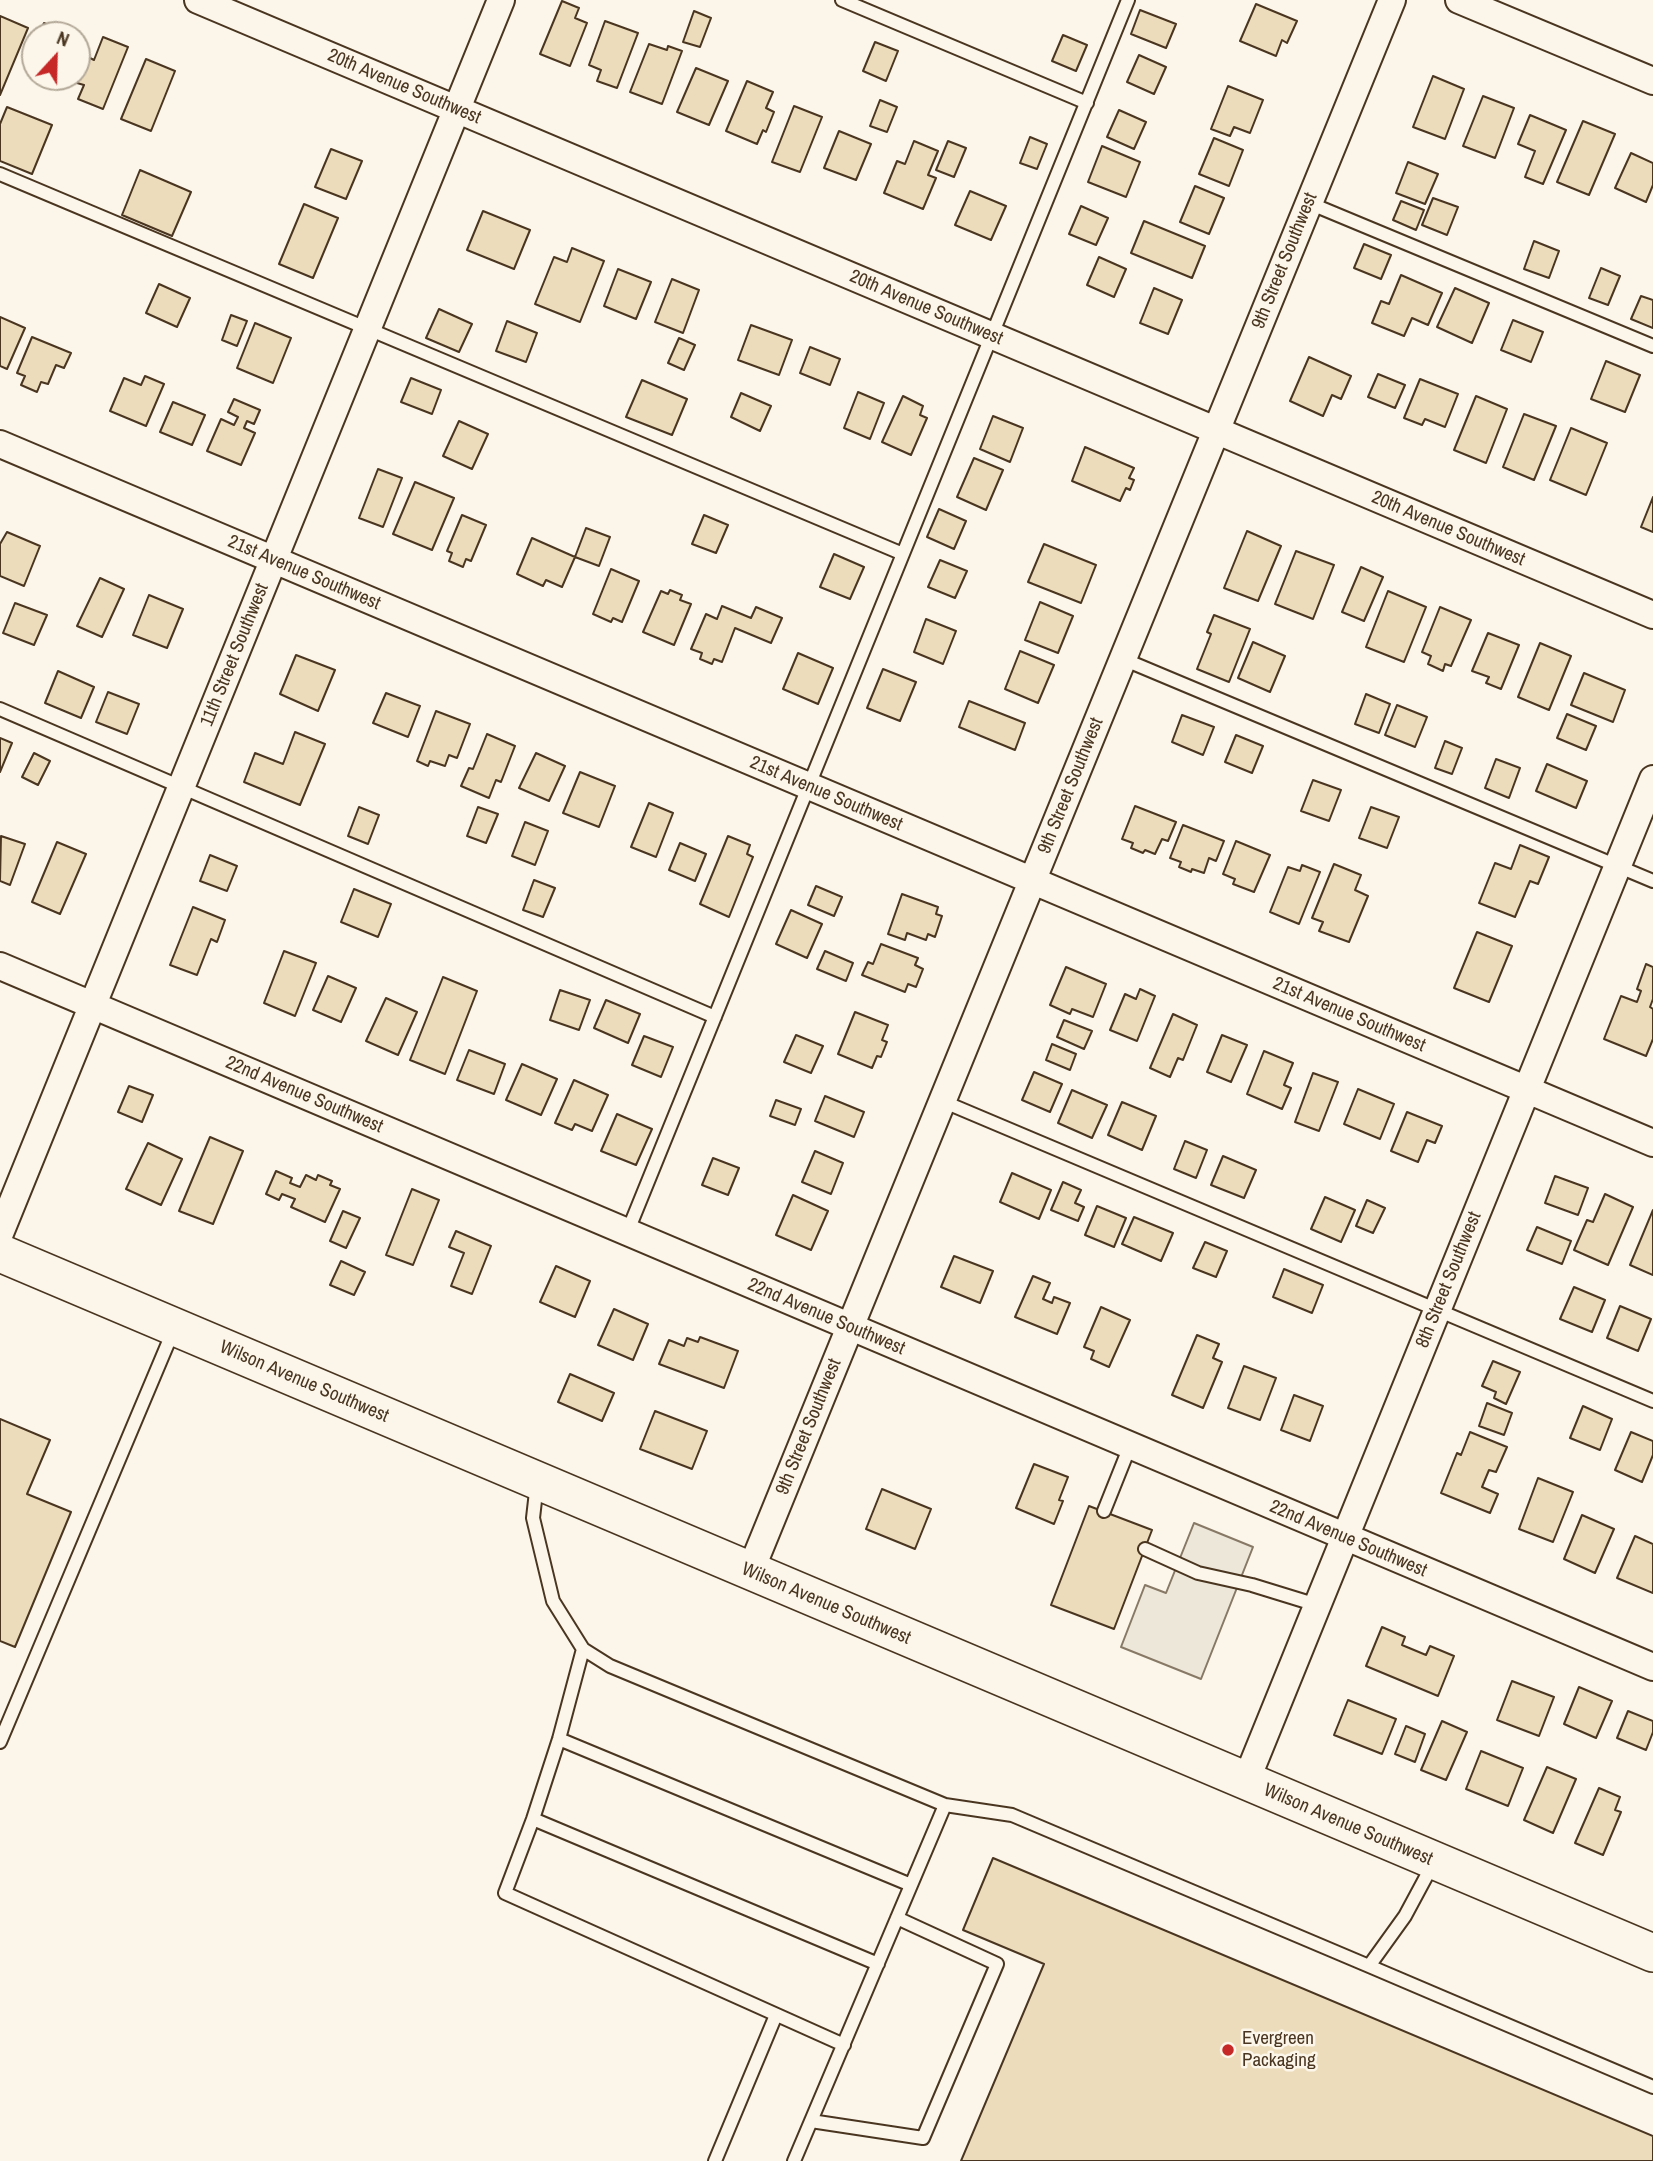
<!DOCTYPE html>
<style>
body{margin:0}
#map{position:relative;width:1653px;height:2161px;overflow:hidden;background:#fbf6e9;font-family:"Archivo Narrow",sans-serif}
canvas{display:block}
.north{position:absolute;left:21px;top:21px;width:70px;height:70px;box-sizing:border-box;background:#fbf6e9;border:2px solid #b4a999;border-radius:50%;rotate:22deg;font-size:19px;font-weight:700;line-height:28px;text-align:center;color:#4a3520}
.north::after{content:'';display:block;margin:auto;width:24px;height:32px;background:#c62828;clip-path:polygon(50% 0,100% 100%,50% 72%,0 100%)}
</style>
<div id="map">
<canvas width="1653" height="2161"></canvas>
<div class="north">N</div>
</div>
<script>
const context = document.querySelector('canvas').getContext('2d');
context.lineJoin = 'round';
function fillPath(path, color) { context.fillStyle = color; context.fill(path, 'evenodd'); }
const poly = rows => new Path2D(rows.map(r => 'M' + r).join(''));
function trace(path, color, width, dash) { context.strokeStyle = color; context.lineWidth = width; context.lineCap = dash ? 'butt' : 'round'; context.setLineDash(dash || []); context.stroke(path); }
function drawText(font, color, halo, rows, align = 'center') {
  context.font = font + ' "Archivo Narrow",sans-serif'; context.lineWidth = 5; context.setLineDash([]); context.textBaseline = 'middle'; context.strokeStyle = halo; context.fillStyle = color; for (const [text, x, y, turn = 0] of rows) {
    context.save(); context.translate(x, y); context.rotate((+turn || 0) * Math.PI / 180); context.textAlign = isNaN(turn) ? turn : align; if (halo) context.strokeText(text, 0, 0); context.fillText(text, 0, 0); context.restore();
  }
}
const parking = poly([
 [1194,1523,1253,1547,1201,1679,1121,1647,1145,1585,1166,1593,1194,1523]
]);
const building = poly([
 [562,1,579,8,575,18,587,23,570,66,540,54,562,1],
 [1256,4,1297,21,1287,43,1282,40,1276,56,1240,41,1256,4],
 [1140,10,1176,24,1166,48,1131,34,1140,10],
 [694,11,711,18,700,47,683,42,694,11],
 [0,16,28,28,0,95,0,16],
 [605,21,638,33,617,88,597,81,601,70,589,65,605,21],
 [44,23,71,35,39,35,44,23],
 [1063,35,1087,45,1076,71,1052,61,1063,35],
 [103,37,128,47,103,109,78,99,84,85,77,83,88,57,94,60,103,37],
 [875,42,898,51,886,81,863,71,875,42],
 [649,44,667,50,668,46,682,51,662,104,630,92,649,44],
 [1139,55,1166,67,1154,94,1127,82,1139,55],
 [146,59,175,71,151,131,121,119,146,59],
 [696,68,728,81,709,125,677,112,696,68],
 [1433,76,1464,89,1445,139,1413,127,1433,76],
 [747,81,773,92,766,108,774,112,766,132,763,130,757,144,726,131,747,81],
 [1228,86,1263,100,1250,133,1234,127,1230,136,1211,129,1228,86],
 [1483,96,1514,108,1495,158,1463,146,1483,96],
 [880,100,897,107,887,132,870,126,880,100],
 [794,106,822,117,800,172,772,162,794,106],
 [7,107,52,125,32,174,0,161,0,124,7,107],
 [1119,110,1146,122,1134,149,1107,137,1119,110],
 [1530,115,1566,130,1543,184,1525,177,1535,151,1518,144,1530,115],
 [1583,121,1615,134,1589,195,1557,182,1583,121],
 [839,131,871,144,856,180,824,168,839,131],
 [1030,137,1047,144,1037,169,1020,163,1030,137],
 [1214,138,1243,150,1229,186,1199,174,1214,138],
 [914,141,938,151,928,175,936,178,923,209,884,193,897,161,905,164,914,141],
 [948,141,966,148,954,177,936,170,948,141],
 [1102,146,1140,162,1126,197,1088,182,1102,146],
 [331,149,362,161,346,199,315,187,331,149],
 [1631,153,1653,163,1653,185,1646,202,1615,188,1631,153],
 [1408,162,1438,174,1425,204,1396,193,1408,162],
 [140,170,191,192,172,236,122,215,140,170],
 [1195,186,1224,198,1209,234,1180,222,1195,186],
 [970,191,1006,206,991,240,955,225,970,191],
 [1433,198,1458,207,1447,235,1422,225,1433,198],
 [1401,201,1424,210,1416,230,1393,220,1401,201],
 [304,204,338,218,313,278,279,264,304,204],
 [1081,206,1108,218,1096,245,1069,234,1081,206],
 [483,211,530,230,514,269,467,250,483,211],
 [1144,221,1205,246,1192,278,1131,253,1144,221],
 [1534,241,1559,251,1549,278,1524,269,1534,241],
 [1364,244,1391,255,1381,279,1354,268,1364,244],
 [572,248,604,261,580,322,535,304,554,257,567,262,572,248],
 [1099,257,1126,269,1114,297,1087,285,1099,257],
 [1601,268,1620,276,1608,305,1589,298,1601,268],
 [618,269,651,282,636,319,604,306,618,269],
 [1401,275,1442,293,1428,325,1412,318,1404,336,1372,323,1381,301,1389,304,1401,275],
 [672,279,699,290,683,333,655,322,672,279],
 [159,284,190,298,177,327,146,313,159,284],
 [1154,288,1182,300,1168,334,1140,323,1154,288],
 [1455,288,1489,303,1472,343,1437,327,1455,288],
 [1641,296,1653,300,1653,328,1631,319,1641,296],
 [439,309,472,324,459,352,426,338,439,309],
 [231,315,247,321,237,346,222,340,231,315],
 [0,317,25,328,7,369,0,366,0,317],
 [1513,320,1543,332,1531,362,1501,350,1513,320],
 [507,321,537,333,526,362,496,351,507,321],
 [255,323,291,338,273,383,237,368,255,323],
 [751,325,792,340,779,375,738,360,751,325],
 [32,337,71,353,64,368,56,365,48,384,41,382,37,392,21,385,25,376,17,373,32,337],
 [679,338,695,345,684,370,668,363,679,338],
 [810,347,840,359,830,385,800,373,810,347],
 [1309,357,1351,376,1341,399,1332,395,1323,416,1290,401,1309,357],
 [1606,361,1640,375,1625,412,1591,399,1606,361],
 [1378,374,1405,385,1395,408,1368,397,1378,374],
 [145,376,164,384,146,426,110,411,124,378,141,385,145,376],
 [411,378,441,390,432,414,401,402,411,378],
 [1420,379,1458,394,1445,427,1425,419,1422,425,1404,418,1420,379],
 [642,380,687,399,672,435,626,417,642,380],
 [858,392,884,403,870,439,844,428,858,392],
 [741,393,771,406,760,431,731,417,741,393],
 [903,396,923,406,920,415,927,418,911,455,882,442,903,396],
 [1476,396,1507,409,1486,463,1454,450,1476,396],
 [234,399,260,410,254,424,247,421,244,428,255,433,241,465,207,451,221,419,234,425,238,417,228,412,234,399],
 [173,402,205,415,192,445,160,432,173,402],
 [1524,414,1556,426,1534,480,1503,467,1524,414],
 [993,416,1023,428,1010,462,980,449,993,416],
 [459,421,488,434,472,469,443,456,459,421],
 [1571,428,1607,443,1586,495,1550,480,1571,428],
 [1085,447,1134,468,1129,478,1134,480,1130,490,1126,488,1120,501,1072,481,1085,447],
 [974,458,1003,470,986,510,957,497,974,458],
 [378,469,402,478,383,527,359,518,378,469],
 [415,482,454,498,432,550,393,534,415,482],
 [1653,497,1653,532,1641,527,1653,497],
 [939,509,966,521,954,549,927,537,939,509],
 [462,515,486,525,471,561,466,559,463,567,449,561,452,553,447,551,462,515],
 [704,515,728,525,716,553,692,544,704,515],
 [586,528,610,537,599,566,575,557,586,528],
 [1247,531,1281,546,1258,601,1224,588,1247,531],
 [7,532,40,546,24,586,0,576,0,544,7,532],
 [532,538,575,557,562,587,546,580,543,586,517,574,532,538],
 [1044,544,1096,565,1081,603,1028,582,1044,544],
 [1296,551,1334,565,1313,619,1275,604,1296,551],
 [834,554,864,567,850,599,820,587,834,554],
 [940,560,967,571,955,598,928,587,940,560],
 [1361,567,1383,577,1364,621,1342,612,1361,567],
 [611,569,639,581,622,622,613,618,611,622,593,614,611,569],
 [100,578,124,589,102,637,77,626,100,578],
 [670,590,682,595,680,600,691,604,674,645,643,632,661,591,668,594,670,590],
 [1388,591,1426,607,1404,662,1366,647,1388,591],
 [149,595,183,609,167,648,133,635,149,595],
 [1040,602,1073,616,1058,653,1025,640,1040,602],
 [15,603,47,615,34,645,3,633,15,603],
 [722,606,751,618,756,607,782,618,771,643,735,628,722,662,714,659,712,664,700,659,702,653,691,649,706,614,717,619,722,606],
 [1440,607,1471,620,1451,666,1445,664,1443,671,1428,664,1431,656,1422,652,1440,607],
 [1214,615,1250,629,1229,682,1197,669,1211,634,1207,632,1214,615],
 [926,619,956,631,943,664,914,652,926,619],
 [1488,633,1519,645,1501,689,1486,683,1489,677,1472,671,1488,633],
 [1253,642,1285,656,1270,692,1238,678,1253,642],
 [1540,643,1571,656,1549,710,1518,697,1540,643],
 [1020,651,1054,665,1038,703,1005,689,1020,651],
 [798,653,833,668,818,704,783,689,798,653],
 [296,655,335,670,318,711,280,694,296,655],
 [883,669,916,682,900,721,867,708,883,669],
 [58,671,94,687,81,718,45,703,58,671],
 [1584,673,1625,690,1613,722,1571,705,1584,673],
 [108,692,139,704,127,734,96,722,108,692],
 [386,693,420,706,408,737,373,723,386,693],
 [1366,694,1390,704,1379,733,1355,724,1366,694],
 [969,701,1025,723,1015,750,959,727,969,701],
 [1397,705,1427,717,1415,747,1385,735,1397,705],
 [436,711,470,724,457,758,449,755,445,766,430,761,428,766,417,761,436,711],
 [1567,714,1596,726,1586,750,1557,738,1567,714],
 [1182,715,1214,727,1203,755,1172,742,1182,715],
 [295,732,325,744,300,805,244,782,255,753,283,764,295,732],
 [487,734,515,746,501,782,496,780,489,798,461,786,469,768,473,769,487,734],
 [1236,735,1263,746,1252,773,1225,762,1236,735],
 [0,738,12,743,0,772,0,738],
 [1445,741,1462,748,1452,774,1435,768,1445,741],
 [34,753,50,761,38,785,22,777,34,753],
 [536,753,565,766,549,801,519,788,536,753],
 [1496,759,1520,768,1509,798,1485,788,1496,759],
 [1547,764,1587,781,1576,808,1536,791,1547,764],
 [580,772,615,786,599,827,563,813,580,772],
 [1313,780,1341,790,1329,821,1301,811,1313,780],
 [649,803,673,813,656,857,631,847,649,803],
 [1135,806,1176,822,1168,841,1162,839,1155,854,1145,850,1143,853,1131,848,1133,843,1122,839,1135,806],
 [359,807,379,815,368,844,348,836,359,807],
 [478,807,498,814,486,843,467,836,478,807],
 [1371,807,1399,817,1387,848,1359,838,1371,807],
 [525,822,548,831,535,865,512,856,525,822],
 [1183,825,1224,841,1216,861,1209,858,1204,873,1192,869,1191,872,1179,867,1181,862,1170,858,1183,825],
 [1,836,25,844,10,885,0,881,1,836],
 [728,836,750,845,747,854,753,857,729,917,700,904,728,836],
 [1236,841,1270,855,1254,892,1233,884,1235,879,1223,874,1236,841],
 [57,842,86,854,60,914,32,902,57,842],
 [680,843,706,854,695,881,669,870,680,843],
 [1520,845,1549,857,1538,884,1530,881,1515,917,1479,903,1495,863,1511,869,1520,845],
 [210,855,237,866,227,891,200,881,210,855],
 [1334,864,1361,875,1355,890,1368,896,1349,942,1319,931,1323,922,1312,918,1334,864],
 [1302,865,1320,872,1299,924,1270,912,1288,867,1300,871,1302,865],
 [534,880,555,888,543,917,523,910,534,880],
 [816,886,842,897,834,916,808,905,816,886],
 [354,889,391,904,378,937,341,922,354,889],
 [902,894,938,907,936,914,942,916,935,937,928,934,926,940,907,933,905,940,888,934,902,894],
 [193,907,225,920,217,942,211,939,197,975,170,965,193,907],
 [791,910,822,924,807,958,776,944,791,910],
 [1477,932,1512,946,1489,1002,1454,988,1477,932],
 [881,944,918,958,915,965,923,969,916,987,908,984,905,992,862,975,868,962,873,964,881,944],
 [284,951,316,963,295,1016,264,1003,284,951],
 [825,951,853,963,846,981,817,969,825,951],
 [1646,964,1653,967,1653,999,1650,1007,1653,1009,1653,1039,1646,1056,1604,1039,1621,996,1637,1002,1641,991,1637,989,1646,964],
 [1066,967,1106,984,1093,1017,1072,1009,1070,1014,1050,1005,1066,967],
 [328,976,356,988,341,1022,313,1010,328,976],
 [443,977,477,991,445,1074,410,1060,443,977],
 [1140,989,1155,996,1137,1041,1110,1030,1125,994,1136,999,1140,989],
 [560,990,590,1000,579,1030,550,1020,560,990],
 [386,998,417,1012,398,1055,366,1041,386,998],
 [606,1000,640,1014,628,1043,594,1028,606,1000],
 [855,1012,888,1025,882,1040,887,1042,881,1057,877,1056,872,1068,838,1054,855,1012],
 [1173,1014,1197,1025,1183,1060,1178,1058,1170,1077,1150,1068,1173,1014],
 [1064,1020,1092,1031,1084,1049,1057,1037,1064,1020],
 [796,1035,823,1046,811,1073,784,1062,796,1035],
 [1222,1035,1247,1045,1231,1082,1207,1072,1222,1035],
 [644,1036,673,1047,661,1077,632,1065,644,1036],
 [1052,1044,1076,1054,1070,1070,1046,1060,1052,1044],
 [469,1050,505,1064,494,1094,457,1080,469,1050],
 [1264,1051,1293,1063,1284,1085,1291,1088,1282,1109,1247,1094,1264,1051],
 [522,1064,557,1079,541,1115,506,1100,522,1064],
 [1034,1072,1062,1084,1050,1112,1022,1100,1034,1072],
 [1313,1073,1338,1082,1319,1131,1295,1122,1313,1073],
 [574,1080,608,1095,592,1131,575,1124,572,1130,555,1123,574,1080],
 [129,1086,153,1095,142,1122,118,1112,129,1086],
 [1358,1089,1394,1104,1380,1139,1344,1124,1358,1089],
 [1072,1090,1107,1105,1092,1138,1058,1123,1072,1090],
 [825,1096,864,1112,854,1137,815,1121,825,1096],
 [776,1100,801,1109,795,1125,770,1116,776,1100],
 [1122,1102,1156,1116,1142,1150,1108,1135,1122,1102],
 [1407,1112,1442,1126,1435,1143,1427,1140,1418,1162,1391,1151,1407,1112],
 [617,1114,652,1129,636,1165,601,1151,617,1114],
 [210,1137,243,1151,213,1224,179,1211,210,1137],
 [1185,1141,1207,1150,1196,1178,1174,1169,1185,1141],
 [148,1143,182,1159,161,1205,126,1189,148,1143],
 [815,1151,843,1163,831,1194,802,1182,815,1151],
 [1223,1156,1256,1170,1244,1198,1211,1185,1223,1156],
 [713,1158,739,1168,728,1195,702,1185,713,1158],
 [276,1171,292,1178,290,1183,300,1187,306,1175,316,1180,318,1175,332,1181,330,1185,340,1189,325,1222,291,1207,295,1199,282,1194,279,1200,266,1194,276,1171],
 [1012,1173,1051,1190,1039,1219,1000,1202,1012,1173],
 [1555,1176,1588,1188,1578,1215,1545,1203,1555,1176],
 [1063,1182,1081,1190,1075,1203,1084,1207,1078,1221,1051,1210,1063,1182],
 [412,1189,439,1200,413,1265,386,1255,412,1189],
 [1605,1194,1633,1207,1608,1265,1574,1250,1587,1220,1593,1222,1605,1194],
 [793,1195,828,1211,811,1250,776,1235,793,1195],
 [1325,1197,1355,1210,1341,1242,1311,1229,1325,1197],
 [1367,1200,1385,1208,1373,1233,1356,1226,1367,1200],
 [1097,1206,1126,1218,1114,1247,1085,1235,1097,1206],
 [1653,1210,1653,1275,1630,1265,1653,1210],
 [343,1211,360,1218,346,1248,330,1241,343,1211],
 [1134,1217,1173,1233,1161,1261,1122,1244,1134,1217],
 [1537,1227,1571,1241,1562,1264,1527,1250,1537,1227],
 [456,1231,491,1246,472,1294,451,1286,464,1253,449,1247,456,1231],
 [1205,1242,1227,1251,1216,1277,1193,1268,1205,1242],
 [954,1256,993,1271,980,1303,941,1287,954,1256],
 [341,1261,365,1272,354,1295,330,1285,341,1261],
 [556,1266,590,1281,575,1317,540,1302,556,1266],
 [1284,1269,1323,1285,1312,1313,1273,1297,1284,1269],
 [1033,1276,1050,1283,1043,1299,1052,1303,1054,1297,1070,1303,1057,1334,1015,1317,1033,1276],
 [1574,1287,1605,1300,1592,1332,1560,1319,1574,1287],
 [1620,1306,1651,1319,1638,1351,1607,1338,1620,1306],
 [1101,1307,1130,1320,1109,1367,1091,1359,1094,1351,1084,1347,1101,1307],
 [614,1309,648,1324,633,1360,598,1345,614,1309],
 [1197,1335,1219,1344,1213,1358,1222,1362,1203,1408,1172,1395,1197,1335],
 [700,1337,738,1351,724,1388,659,1364,669,1340,684,1346,687,1338,698,1342,700,1337],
 [1493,1361,1520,1372,1506,1404,1494,1398,1496,1392,1482,1386,1493,1361],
 [1244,1366,1276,1378,1260,1420,1228,1408,1244,1366],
 [570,1374,614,1393,602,1421,558,1402,570,1374],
 [1294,1395,1323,1406,1310,1441,1281,1430,1294,1395],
 [1487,1403,1512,1413,1504,1435,1479,1426,1487,1403],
 [1583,1406,1612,1419,1600,1450,1570,1438,1583,1406],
 [655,1411,707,1431,692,1469,640,1449,655,1411],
 [0,1419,50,1440,27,1494,71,1512,15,1647,0,1641,0,1419],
 [1470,1432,1507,1447,1496,1472,1489,1470,1482,1487,1498,1494,1490,1513,1441,1493,1457,1453,1461,1455,1470,1432],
 [1631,1432,1653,1441,1653,1455,1642,1482,1615,1470,1631,1432],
 [1034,1464,1068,1477,1059,1500,1063,1501,1054,1524,1016,1508,1034,1464],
 [1538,1478,1573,1492,1553,1542,1519,1529,1538,1478],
 [882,1489,931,1509,915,1549,866,1529,882,1489],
 [1089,1506,1152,1530,1114,1629,1051,1605,1089,1506],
 [1582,1515,1614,1529,1595,1573,1564,1559,1582,1515],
 [1635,1536,1653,1544,1653,1593,1617,1578,1635,1536],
 [1382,1627,1405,1637,1402,1645,1426,1655,1430,1646,1454,1656,1438,1696,1366,1666,1382,1627],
 [1512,1681,1554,1697,1539,1736,1497,1720,1512,1681],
 [1579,1687,1612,1701,1596,1738,1564,1724,1579,1687],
 [1348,1700,1396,1719,1382,1754,1334,1735,1348,1700],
 [1628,1711,1653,1721,1653,1732,1646,1750,1617,1738,1628,1711],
 [1442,1721,1467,1732,1446,1780,1421,1770,1442,1721],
 [1406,1726,1425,1734,1415,1762,1395,1754,1406,1726],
 [1481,1751,1523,1768,1508,1806,1466,1789,1481,1751],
 [1547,1767,1576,1779,1553,1833,1524,1820,1547,1767],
 [1599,1788,1620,1797,1615,1810,1621,1812,1603,1855,1575,1843,1599,1788],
 [993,1858,1653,2136,1653,2161,961,2161,1044,1964,963,1930,993,1858]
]);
const lane = poly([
 [842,0,1087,103],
 [0,174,903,554],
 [1309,203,1653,346],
 [1123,659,1653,881],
 [0,709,715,1017],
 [942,1101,1653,1401],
 [627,1233,1128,0],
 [537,1483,533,1518,553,1601,583,1649,610,1666,945,1805,1012,1815,1369,1966,1405,1916,1434,1862],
 [1104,1511,1130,1446],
 [1145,1549,1198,1573,1252,1585,1317,1605],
 [583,1649,559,1739,533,1819,505,1893,844,2045],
 [559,1739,911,1885],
 [0,1742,174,1329],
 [533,1819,878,1964],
 [1369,1966,1653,2087],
 [811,2121,923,2138,997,1964,897,1918],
 [715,2161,776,2015],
 [794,2161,945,1805]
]);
const street = poly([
 [198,0,1653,615],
 [1459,0,1653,81],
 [0,444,1653,1143],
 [0,966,1653,1667],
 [0,1233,501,0],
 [750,1572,1392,0],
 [1246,1781,1653,779]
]);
const secondary = poly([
 [0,1253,1653,1953]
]);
const markers = [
 [1228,2050,7,"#c62828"]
];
const streetNames = [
 ["20th Avenue Southwest",404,87,23],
 ["9th Street Southwest",1285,261,-68],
 ["20th Avenue Southwest",926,308,23],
 ["20th Avenue Southwest",1448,529,23],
 ["21st Avenue Southwest",304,573,23],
 ["11th Street Southwest",235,655,-68],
 ["9th Street Southwest",1071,786,-68],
 ["21st Avenue Southwest",826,794,23],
 ["21st Avenue Southwest",1349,1015,23],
 ["22nd Avenue Southwest",304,1095,23],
 ["8th Street Southwest",1449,1280,-68],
 ["22nd Avenue Southwest",826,1317,23],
 ["Wilson Avenue Southwest",304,1382,23],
 ["9th Street Southwest",809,1427,-68],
 ["22nd Avenue Southwest",1348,1539,23],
 ["Wilson Avenue Southwest",826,1604,23],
 ["Wilson Avenue Southwest",1348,1825,23]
];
const poiNames = [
 ["Evergreen",1242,2039],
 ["Packaging",1242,2061]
];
fillPath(parking, '#ede7d9');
trace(parking, '#887966', 2);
fillPath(building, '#ecdcbc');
trace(building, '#4a3520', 2);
trace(lane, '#4a3520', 16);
trace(street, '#4a3520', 30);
trace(secondary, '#4a3520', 40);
trace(lane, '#fbf6e9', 12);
trace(street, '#fbf6e9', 26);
trace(secondary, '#fbf6e9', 37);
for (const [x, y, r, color] of markers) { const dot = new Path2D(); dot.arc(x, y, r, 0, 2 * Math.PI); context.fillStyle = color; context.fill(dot); trace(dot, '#fbf6e9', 2.5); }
drawText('19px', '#4a3520', '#fbf6e9', streetNames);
drawText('19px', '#4a3520', '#fbf6e9', poiNames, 'left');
</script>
